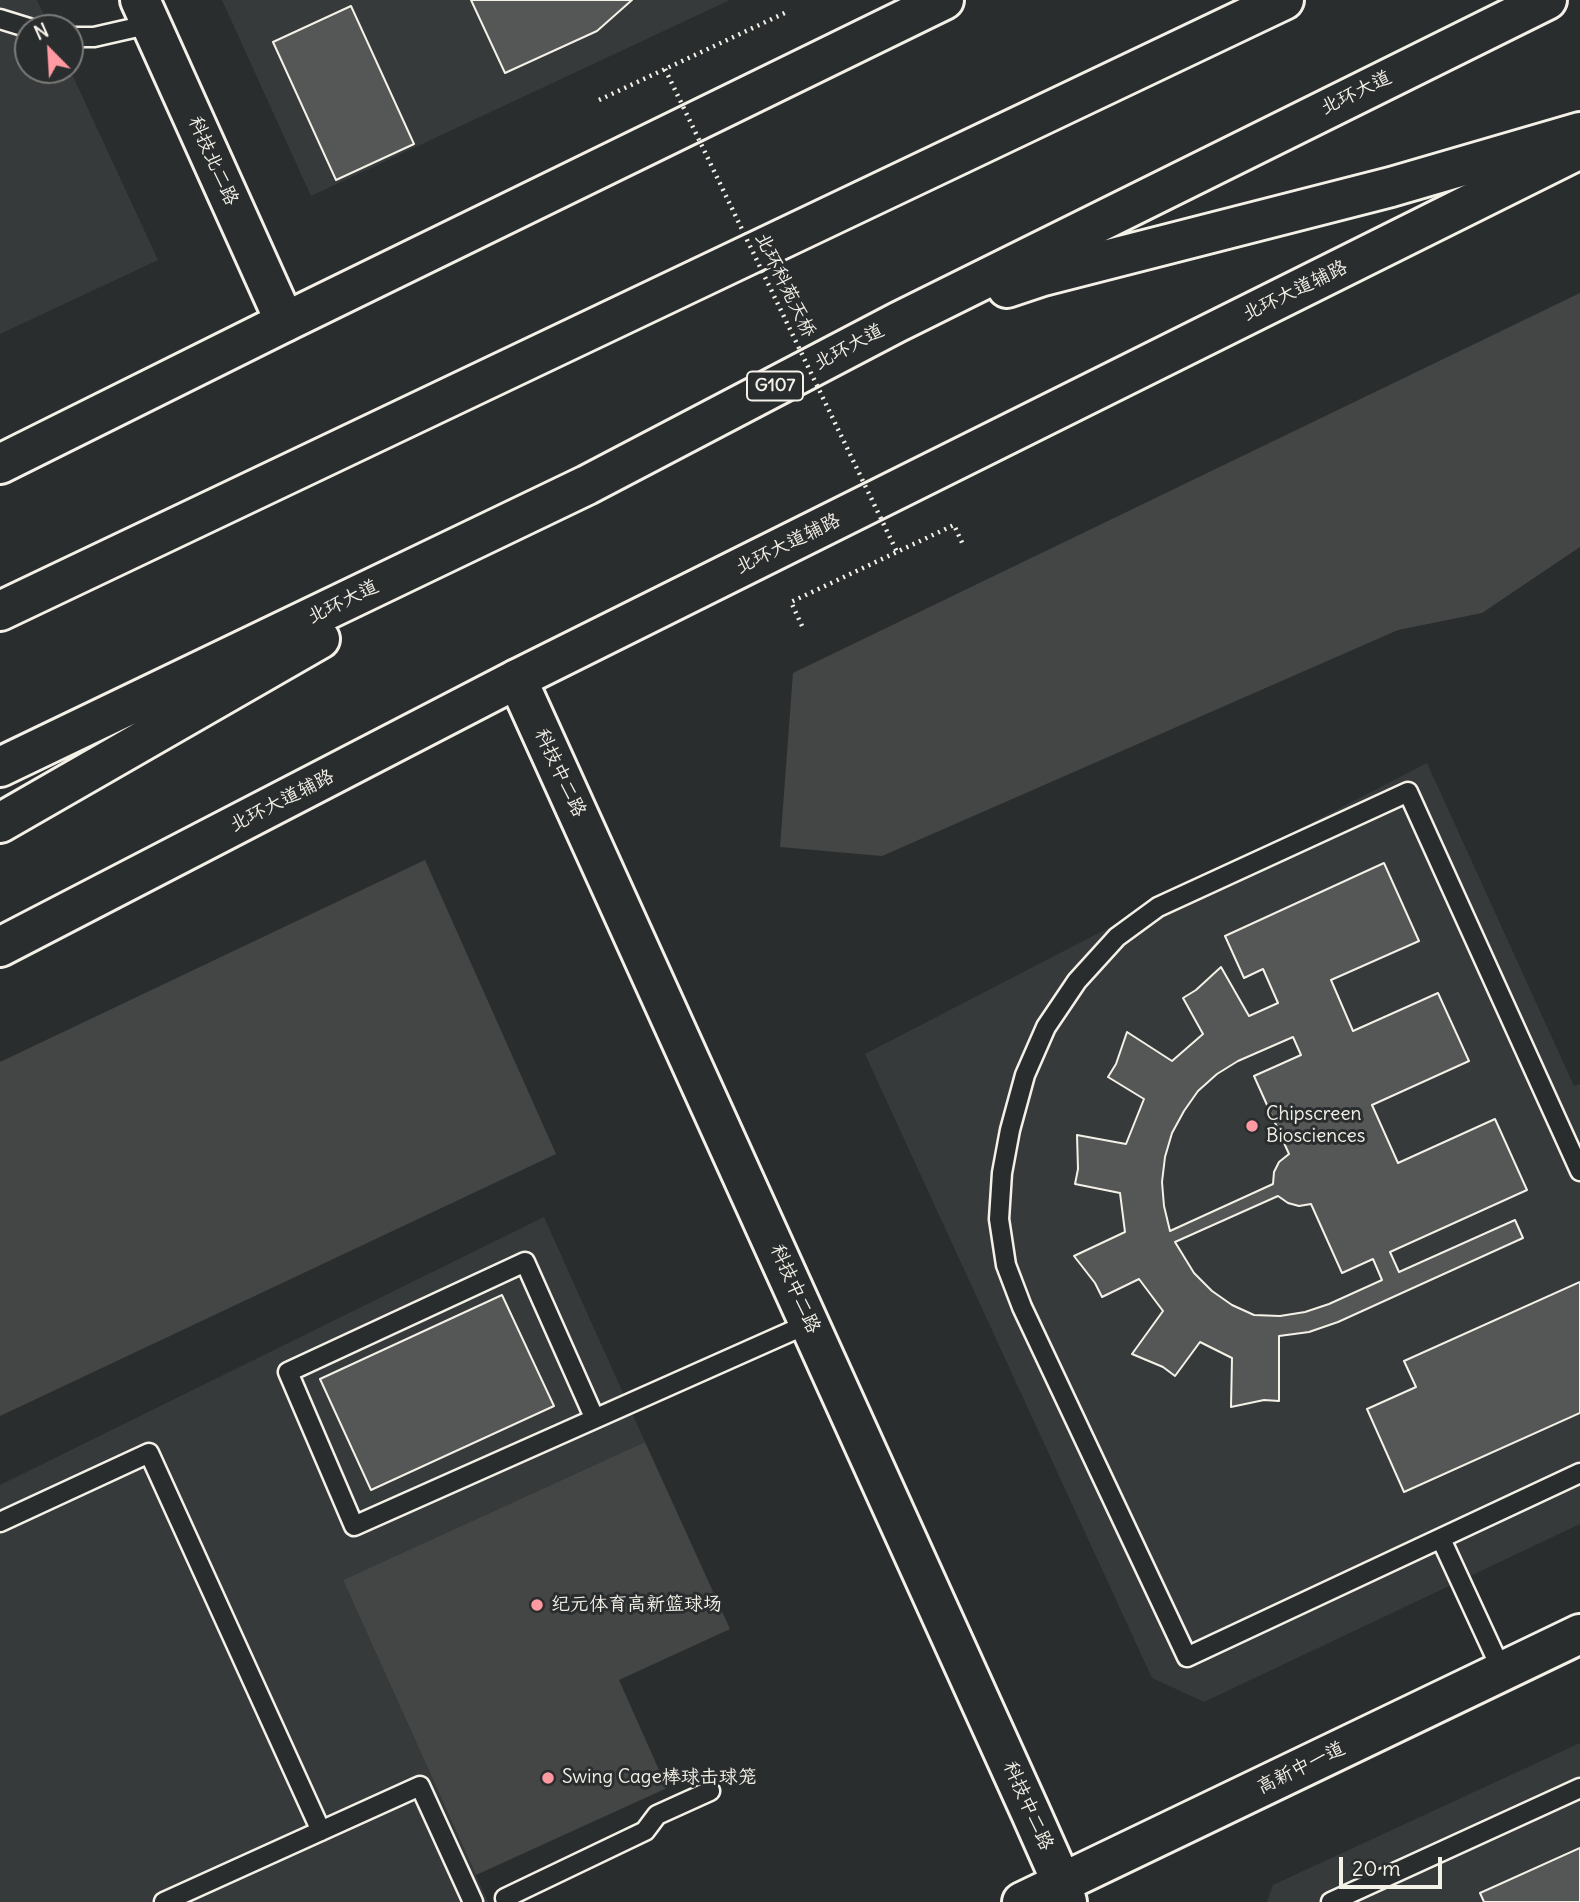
<!DOCTYPE html>
<meta charset="utf-8">
<style>
body{margin:0}
#map{position:relative;width:1580px;height:1902px;overflow:hidden;background:#2a2d2e;font-family:Delius,sans-serif}
canvas{display:block}
.north{position:absolute;left:14px;top:14px;width:70px;height:70px;box-sizing:border-box;background:#2a2d2e;border:2px solid #7b7b78;border-radius:50%;rotate:336deg;font-size:19px;font-weight:700;line-height:28px;text-align:center;color:#f4f1e8}
.north::after{content:'';display:block;margin:auto;width:24px;height:32px;background:#ff9aa2;clip-path:polygon(50% 0,100% 100%,50% 72%,0 100%)}
.scale{position:absolute;left:1339px;top:1857px;width:103px;height:32px;box-sizing:border-box;border:4px solid #f4f1e8;border-top:0;padding-left:9px;font-size:21px;line-height:24px;white-space:nowrap;color:#f4f1e8;-webkit-text-stroke:5px #2a2d2e;paint-order:stroke}
</style>
<div id="map">
<canvas width="1580" height="1902"></canvas>
<div class="north">N</div>
<div class="scale">20 m</div>
</div>
<script>
const context = document.querySelector('canvas').getContext('2d');
context.lineJoin = 'round';
function fillPath(path, color) { context.fillStyle = color; context.fill(path, 'evenodd'); }
const poly = rows => new Path2D(rows.map(r => 'M' + r).join(''));
function trace(path, color, width, dash) { context.strokeStyle = color; context.lineWidth = width; context.lineCap = dash ? 'butt' : 'round'; context.setLineDash(dash || []); context.stroke(path); }
function drawText(font, color, halo, rows, align = 'center') {
  context.font = font + ' Delius,"LXGW WenKai TC",sans-serif'; context.lineWidth = 6; context.setLineDash([]); context.textBaseline = 'middle'; context.strokeStyle = halo; context.fillStyle = color; for (const [text, x, y, turn = 0] of rows) {
    context.save(); context.translate(x, y); context.rotate((+turn || 0) * Math.PI / 180); context.textAlign = isNaN(turn) ? turn : align; if (halo) context.strokeText(text, 0, 0); context.fillText(text, 0, 0); context.restore();
  }
}
const built = poly([
 [0,0,37,0,50,28,28,28,28,70,70,70,158,260,0,334],
 [222,0,730,0,311,196],
 [1427,763,1574,1086,1580,1084,1580,1524,1204,1702,1152,1678,865,1054],
 [544,1217,645,1442,343,1580,488,1902,0,1902,0,1485],
 [1580,1743,1580,1902,1267,1902,1273,1885]
]);
const green = poly([
 [1580,293,1580,547,1482,613,1398,630,882,856,780,847,793,673],
 [425,860,556,1154,0,1416,0,1062],
 [645,1442,730,1629,619,1680,667,1788,476,1875,343,1580]
]);
const building = poly([
 [471,0,632,0,597,31,505,73,471,0],
 [351,6,414,144,336,180,273,42,351,6],
 [1384,863,1419,941,1331,980,1353,1031,1438,993,1469,1061,1372,1105,1398,1163,1495,1119,1527,1190,1390,1252,1399,1272,1515,1220,1523,1238,1338,1322,1309,1332,1279,1336,1279,1401,1264,1400,1231,1407,1232,1358,1200,1342,1175,1376,1163,1367,1132,1354,1163,1311,1139,1279,1102,1297,1095,1283,1074,1256,1125,1232,1120,1193,1075,1184,1078,1169,1077,1135,1126,1144,1144,1099,1108,1077,1116,1064,1127,1032,1172,1061,1203,1034,1183,998,1196,990,1221,967,1249,1016,1278,1003,1263,969,1244,978,1225,936,1384,863],
 [1293,1037,1301,1055,1254,1076,1289,1154,1279,1162,1274,1172,1273,1184,1170,1231,1164,1206,1162,1182,1165,1157,1172,1133,1184,1111,1198,1091,1217,1074,1238,1061,1293,1037],
 [1278,1196,1288,1203,1299,1206,1311,1204,1342,1273,1373,1259,1382,1280,1329,1304,1305,1312,1280,1316,1254,1315,1232,1305,1212,1291,1194,1273,1175,1242,1278,1196],
 [1580,1282,1580,1413,1404,1492,1367,1409,1416,1387,1404,1361,1580,1282],
 [502,1295,554,1406,371,1490,320,1379,502,1295],
 [1580,1848,1580,1902,1484,1902,1480,1893,1580,1848]
]);
const path = poly([
 [599,100,789,11],
 [802,626,791,602,954,525,964,547]
]);
const lane = poly([
 [0,19,29,28],
 [70,37,94,37,151,24],
 [1580,1171,1408,792,1158,907,1117,937,1077,981,1046,1027,1025,1075,1010,1130,1002,1173,999,1219,1006,1265,1022,1307,1187,1657,1580,1473],
 [594,1417,525,1262,288,1372,354,1526,810,1323],
 [0,1522,149,1453,321,1831],
 [1441,1539,1502,1671],
 [164,1902,420,1786,473,1902],
 [506,1902,505,1898,645,1831,657,1815,710,1791],
 [1331,1902,1580,1788]
]);
const secondary = poly([
 [140,0,285,322],
 [517,679,1030,1811,1062,1883,1067,1902],
 [1022,1902,1580,1634]
]);
const primary = poly([
 [0,464,285,322,944,0],
 [0,947,517,679,1580,149]
]);
const highway = poly([
 [1007,288,1043,276,1391,187,1580,132],
 [0,611,1284,0],
 [0,767,587,485,898,322,1547,0],
 [0,823,320,639]
]);
const pathBridge = poly([
 [665,69,897,552]
]);
const markers = [
 [1252,1126,7,"#ff9aa2"],
 [537,1605,7,"#ff9aa2"],
 [548,1778,7,"#ff9aa2"]
];
const shields = [
 [775,386,56]
];
const shieldNames = [
 ["G107",775,386]
];
const streetNames = [
 ["北环大道",1356,93,-26],
 ["科技北二路",213,161,66],
 ["北环科苑天桥",785,285,64],
 ["北环大道辅路",1295,291,-26],
 ["北环大道",849,347,-28],
 ["北环大道辅路",788,544,-26],
 ["北环大道",343,602,-26],
 ["科技中二路",560,773,65],
 ["北环大道辅路",282,801,-27],
 ["科技中二路",795,1289,66],
 ["高新中一道",1301,1768,-26],
 ["科技中二路",1028,1806,66]
];
const poiNames = [
 ["Chipscreen",1266,1115],
 ["Biosciences",1266,1137],
 ["纪元体育高新篮球场",551,1605],
 ["Swing Cage棒球击球笼",562,1778]
];
fillPath(built, '#373a3a');
fillPath(green, '#444645');
fillPath(building, '#555756');
trace(building, '#f4f1e8', 2);
trace(lane, '#f4f1e8', 23);
trace(secondary, '#f4f1e8', 44);
trace(primary, '#f4f1e8', 44);
trace(highway, '#f4f1e8', 44);
trace(path, '#f4f1e8', 4.5, [2, 5]);
trace(lane, '#2a2d2e', 18);
trace(secondary, '#2a2d2e', 38);
trace(primary, '#2a2d2e', 38);
trace(highway, '#2a2d2e', 38);
trace(pathBridge, '#f4f1e8', 4.5, [2, 5]);
for (const [x, y, r, color] of markers) { const dot = new Path2D(); dot.arc(x, y, r, 0, 2 * Math.PI); context.fillStyle = color; context.fill(dot); trace(dot, '#2a2d2e', 2.5); }
for (const [x, y, w] of shields) { const box = new Path2D(); box.roundRect(x - w / 2, y - 14.5, w, 29, 5); context.fillStyle = '#2a2d2e'; context.fill(box); trace(box, '#f4f1e8', 2); }
drawText('bold 18px', '#f4f1e8', null, shieldNames);
drawText('19px', '#f4f1e8', '#2a2d2e', streetNames);
drawText('19px', '#f4f1e8', '#2a2d2e', poiNames, 'left');
</script>
